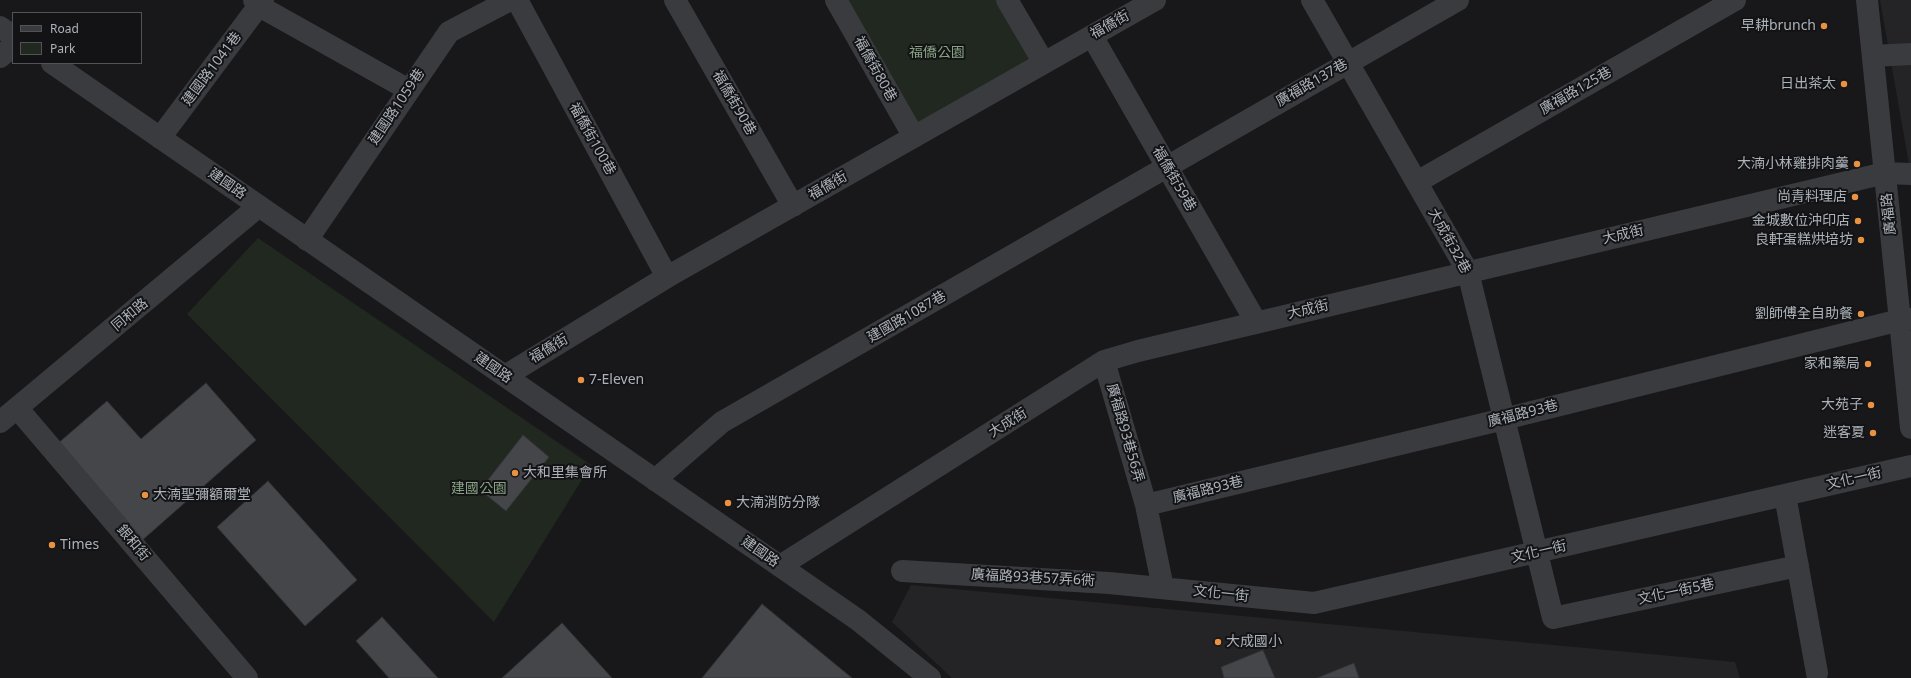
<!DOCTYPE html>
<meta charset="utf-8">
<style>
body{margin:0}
#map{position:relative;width:1911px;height:678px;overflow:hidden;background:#18181a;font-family:"Noto Sans",sans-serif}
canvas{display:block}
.legend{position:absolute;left:12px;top:12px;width:130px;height:52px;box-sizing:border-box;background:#131315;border:1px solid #505357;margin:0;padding:5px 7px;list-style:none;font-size:12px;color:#abb2b9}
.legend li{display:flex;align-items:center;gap:8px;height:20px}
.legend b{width:20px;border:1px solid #505357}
</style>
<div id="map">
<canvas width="1911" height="678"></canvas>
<ul class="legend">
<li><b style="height:5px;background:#393b3f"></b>Road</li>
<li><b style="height:11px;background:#202820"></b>Park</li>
</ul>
</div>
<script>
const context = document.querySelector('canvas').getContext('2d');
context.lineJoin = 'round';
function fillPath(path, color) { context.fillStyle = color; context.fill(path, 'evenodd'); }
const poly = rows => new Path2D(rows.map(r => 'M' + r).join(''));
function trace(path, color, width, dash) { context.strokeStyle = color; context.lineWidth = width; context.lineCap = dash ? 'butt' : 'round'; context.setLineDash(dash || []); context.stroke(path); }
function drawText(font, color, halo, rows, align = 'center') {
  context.font = font + ' "Noto Sans","Noto Sans TC",sans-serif'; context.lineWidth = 4; context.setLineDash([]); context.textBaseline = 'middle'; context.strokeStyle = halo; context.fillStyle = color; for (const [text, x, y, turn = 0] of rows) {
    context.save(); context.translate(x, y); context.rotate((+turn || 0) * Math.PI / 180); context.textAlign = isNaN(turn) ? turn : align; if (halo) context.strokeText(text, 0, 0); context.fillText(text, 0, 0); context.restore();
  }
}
const built = poly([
 [1880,0,1911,0,1911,188,1909,164],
 [911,585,1735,662,1740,678,952,678,892,622]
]);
const green = poly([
 [845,0,998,0,1034,60,916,127],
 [258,238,591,465,494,622,187,314]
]);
const building = poly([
 [206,383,256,440,139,543,55,446,107,401,141,439,206,383],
 [523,435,549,457,506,511,480,490,523,435],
 [268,481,357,580,305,626,217,527,268,481],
 [762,604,852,678,702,678,762,604],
 [382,617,438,678,389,678,356,641,382,617],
 [562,623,612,678,502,678,562,623],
 [1263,650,1275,678,1224,678,1221,667,1263,650],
 [1354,663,1359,678,1317,678,1354,663]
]);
const minor = poly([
 [254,0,259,6,409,90],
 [517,0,667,277],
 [675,0,793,206],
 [836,0,914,137],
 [1007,0,1044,63],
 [1312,0,1468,272,1553,618,1798,566],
 [1867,0,1911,428],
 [0,27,13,36],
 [1092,36,1256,322],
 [1873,56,1911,54],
 [0,57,13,46],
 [52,63,858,620,930,678],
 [160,138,263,0],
 [1417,182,1735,0],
 [307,240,449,32,510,0],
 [1104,361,1146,505,1163,588],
 [505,376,667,277,1155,0],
 [18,409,247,678],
 [0,422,259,206],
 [655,480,722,422,1458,0],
 [1785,495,1817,673],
 [1146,505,1504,419,1900,320,1911,319],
 [780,566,1104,361,1138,351,1885,173,1911,174],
 [902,571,1109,583,1314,603,1911,466]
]);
const markers = [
 [1824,26,4,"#e89242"],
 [1844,84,4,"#e89242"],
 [1857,164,4,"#e89242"],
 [1855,197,4,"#e89242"],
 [1858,221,4,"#e89242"],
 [1861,240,4,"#e89242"],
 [1861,314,4,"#e89242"],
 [1868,364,4,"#e89242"],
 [581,380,4,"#e89242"],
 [1871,405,4,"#e89242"],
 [1873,433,4,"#e89242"],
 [515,473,4,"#e89242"],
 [145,495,4,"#e89242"],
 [728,503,4,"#e89242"],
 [52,545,4,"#e89242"],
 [1218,642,4,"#e89242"]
];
const streetNames = [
 ["福僑街",1110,25,-29],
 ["建國路1041巷",212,69,-53],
 ["福僑街80巷",875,69,61],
 ["廣福路137巷",1312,83,-30],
 ["廣福路125巷",1576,91,-30],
 ["福僑街90巷",734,103,60],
 ["建國路1059巷",397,107,-56],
 ["福僑街100巷",592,139,61],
 ["福僑街59巷",1174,179,60],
 ["建國路",227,184,35],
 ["福僑街",828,186,-30],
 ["廣福路",1889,214,-96],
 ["大成街",1623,235,-13],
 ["大成街32巷",1449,241,61],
 ["大成街",1308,310,-13],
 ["同和路",130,315,-40],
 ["建國路1087巷",907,317,-30],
 ["福僑街",549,349,-31],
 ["建國路",493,368,35],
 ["廣福路93巷",1523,414,-14],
 ["大成街",1008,423,-32],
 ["廣福路93巷56弄",1125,433,74],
 ["文化一街",1854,479,-13],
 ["廣福路93巷",1208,490,-14],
 ["銀和街",133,543,50],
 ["建國路",760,552,35],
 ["文化一街",1539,552,-13],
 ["廣福路93巷57弄6衖",1033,578,3],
 ["文化一街5巷",1676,592,-12],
 ["文化一街",1221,594,6]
];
const poiNames = [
 ["早耕brunch",1816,26],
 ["日出茶太",1836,84],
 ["大湳小林雞排肉羹",1849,164],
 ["尚青料理店",1847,197],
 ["金城數位沖印店",1850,221],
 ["良軒蛋糕烘培坊",1853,240],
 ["劉師傅全自助餐",1853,314],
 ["家和藥局",1860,364],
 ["7-Eleven",589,380,"left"],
 ["大苑子",1863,405],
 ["迷客夏",1865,433],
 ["大和里集會所",523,473,"left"],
 ["大湳聖彌額爾堂",153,495,"left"],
 ["大湳消防分隊",736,503,"left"],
 ["Times",60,545,"left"],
 ["大成國小",1226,642,"left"]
];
const parkNames = [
 ["福僑公園",937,53],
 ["建國公園",479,489]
];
fillPath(built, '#242427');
fillPath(green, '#202820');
fillPath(building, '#45464a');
trace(building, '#323336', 1);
trace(minor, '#393b3f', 22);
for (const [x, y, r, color] of markers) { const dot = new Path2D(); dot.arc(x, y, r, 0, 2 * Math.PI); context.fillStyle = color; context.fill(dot); trace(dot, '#131315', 1.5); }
drawText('14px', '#abb2b9', '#131315', streetNames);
drawText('14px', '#abb2b9', '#131315', poiNames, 'right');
drawText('14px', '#87a383', '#131315', parkNames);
</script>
